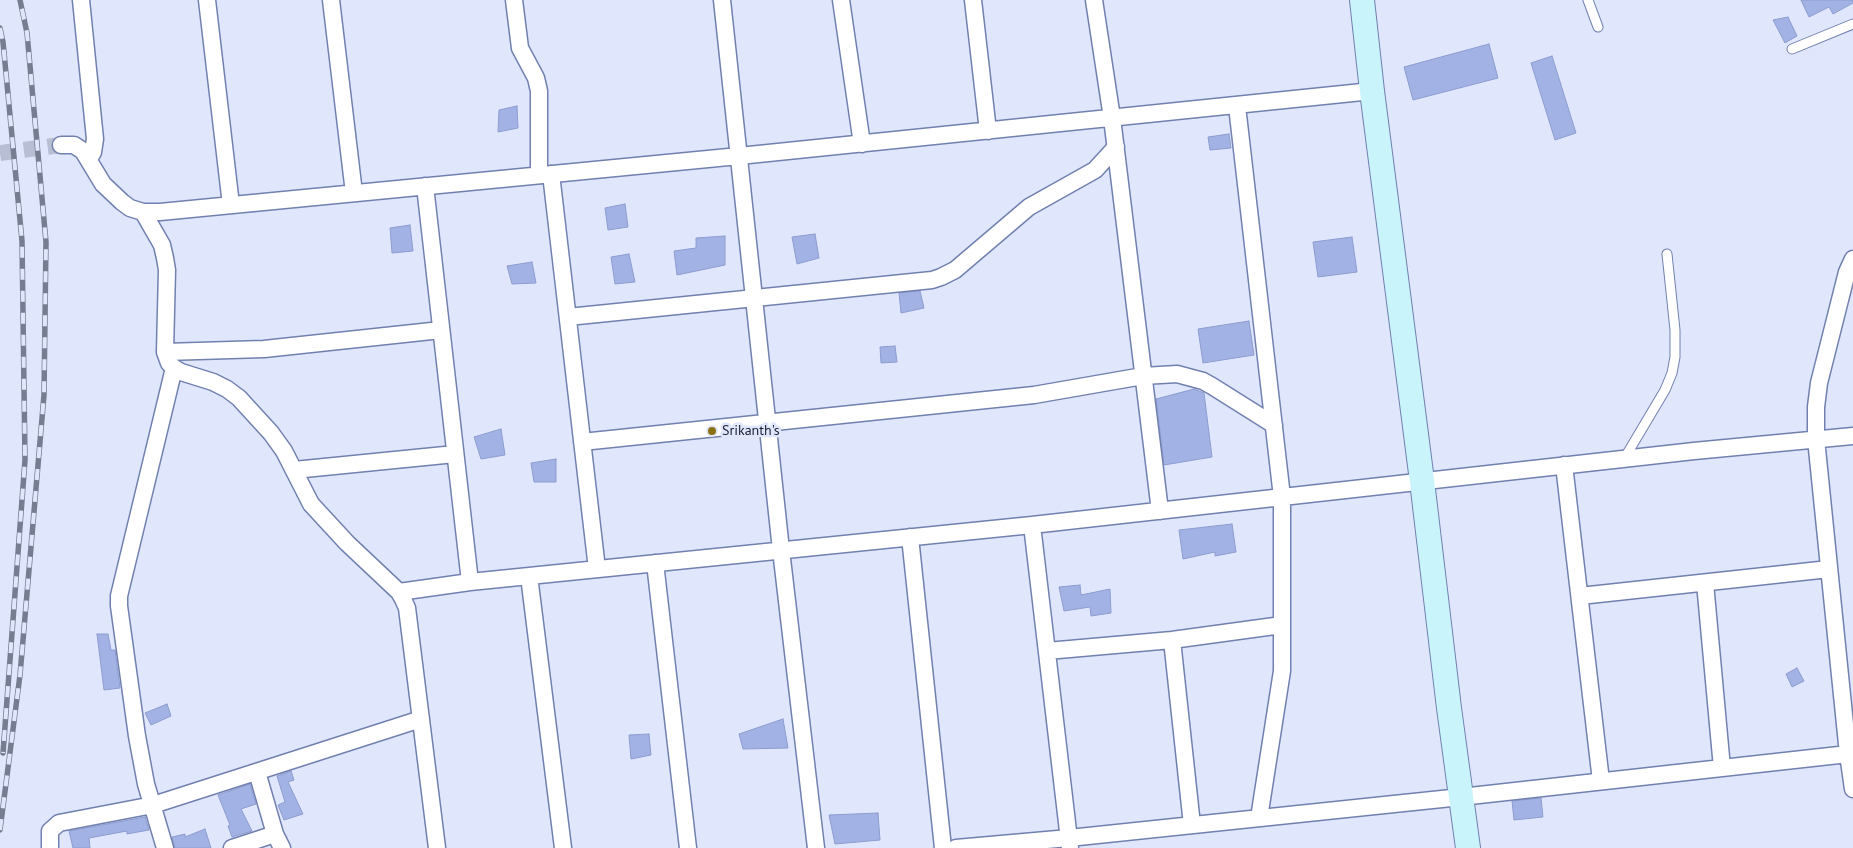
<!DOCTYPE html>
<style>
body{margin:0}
canvas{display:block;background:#e0e7fd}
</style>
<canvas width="1853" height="848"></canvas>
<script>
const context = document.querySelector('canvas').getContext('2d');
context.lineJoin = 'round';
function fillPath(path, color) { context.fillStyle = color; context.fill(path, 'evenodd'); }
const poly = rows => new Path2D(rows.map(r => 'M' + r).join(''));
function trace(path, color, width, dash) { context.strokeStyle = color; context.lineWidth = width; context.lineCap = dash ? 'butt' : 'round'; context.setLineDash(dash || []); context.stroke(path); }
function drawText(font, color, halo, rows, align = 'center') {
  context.font = font + ' "PT Sans",sans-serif'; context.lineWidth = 5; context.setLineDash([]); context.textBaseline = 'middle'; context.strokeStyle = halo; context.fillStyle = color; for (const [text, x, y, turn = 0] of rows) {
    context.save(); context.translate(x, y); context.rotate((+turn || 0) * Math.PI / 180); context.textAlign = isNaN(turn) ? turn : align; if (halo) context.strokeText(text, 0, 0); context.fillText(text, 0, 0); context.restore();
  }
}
const building = poly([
 [1801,0,1853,0,1853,3,1833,14,1829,7,1809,17,1801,0],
 [1788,17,1797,36,1785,43,1773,20,1788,17],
 [1489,44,1498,78,1413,100,1404,67,1489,44],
 [1552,56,1576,133,1555,140,1531,63,1552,56],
 [517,106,518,128,498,132,499,110,517,106],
 [1229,134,1231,148,1210,150,1208,137,1229,134],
 [625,204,628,227,608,230,605,208,625,204],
 [410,225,413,251,392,253,390,228,410,225],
 [815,234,819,258,797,264,792,237,815,234],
 [725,236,725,265,677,275,674,251,696,248,696,238,725,236],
 [1352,237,1357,272,1318,277,1313,242,1352,237],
 [629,254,635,282,615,284,611,257,629,254],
 [532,262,536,283,512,284,507,266,532,262],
 [920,291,924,308,901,313,899,293,920,291],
 [1249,321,1254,355,1203,363,1198,329,1249,321],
 [895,346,897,362,881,363,880,347,895,346],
 [1194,389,1204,393,1212,457,1164,465,1156,399,1194,389],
 [501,429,505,455,481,459,474,437,501,429],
 [556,459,556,482,534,482,531,463,556,459],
 [1232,524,1236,552,1215,556,1215,552,1183,559,1179,530,1232,524],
 [1080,585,1081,595,1110,589,1111,613,1091,616,1090,607,1064,611,1059,587,1080,585],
 [97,634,108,634,111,650,115,650,120,688,104,690,97,634],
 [1797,668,1804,681,1792,687,1786,674,1797,668],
 [167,704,171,716,151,725,145,713,167,704],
 [783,719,788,748,743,749,739,734,783,719],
 [649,734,651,755,631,759,629,735,649,734],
 [291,771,294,780,288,782,303,814,284,820,278,805,285,802,277,776,291,771],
 [250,784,256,804,241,809,252,831,232,837,228,826,230,825,218,795,250,784],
 [1541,798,1543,817,1514,820,1512,801,1541,798],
 [878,813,880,840,835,844,829,815,878,813],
 [145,817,149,830,127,834,127,831,89,838,90,848,73,848,69,831,145,817],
 [205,829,211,848,175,848,172,837,185,834,185,837,205,829]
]);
const streetTunnel = poly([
 [0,153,61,145]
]);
const lane = poly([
 [1588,0,1598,27],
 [1792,49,1853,24],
 [1624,459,1665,390,1672,373,1675,357,1675,330,1667,254]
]);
const street = poly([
 [81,0,95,139,93,152,89,159],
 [207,0,231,205],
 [331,0,354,193],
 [514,0,520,48,536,78,539,91,539,175],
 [722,0,781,550,816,848],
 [841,0,862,144],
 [973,0,988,131],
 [1094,0,1112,118,1160,511],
 [1237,106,1282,497,1282,671,1259,818],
 [61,145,74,145,83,151,103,184,122,202,130,208,143,212,160,212,739,156,1372,91],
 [551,174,597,569],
 [425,186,470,582],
 [143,212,162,245,165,258,167,270,165,352,169,363,174,368,181,372,213,382,227,389,239,398,271,433,284,451,311,504,347,543,399,592,403,599,407,608,437,848],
 [1853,259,1847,272,1819,383,1816,407,1816,439,1848,754,1853,789],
 [568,317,932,280,941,277,955,270,1029,207,1095,170,1116,147],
 [165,352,264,349,441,330],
 [582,442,1034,395,1143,376,1177,374,1203,381,1212,386,1274,425],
 [1564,465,1601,781],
 [294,470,455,454],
 [1032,525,1070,848],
 [910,537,943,848],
 [655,563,688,848],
 [529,576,563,848],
 [1705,583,1722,768],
 [399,592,470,582,1032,525,1694,451,1853,436],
 [1580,596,1829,569],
 [1172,640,1192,825],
 [1047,651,1172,640,1282,625],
 [257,772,275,834,282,848],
 [50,848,50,831,59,823,153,805,421,719],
 [165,848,146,784,137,736,119,606,119,596,174,368],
 [232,848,275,834],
 [956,848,1069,838,1461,797,1848,754]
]);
const secondary = poly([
 [1362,0,1372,91,1422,481,1449,708,1468,848]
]);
const rail = poly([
 [0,28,3,42,22,241,25,460,3,753],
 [0,830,20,675,44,395,46,242,27,33,20,0]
]);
const markers = [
 [712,431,5,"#8b7012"]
];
const poiNames = [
 ["Srikanth's",722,431]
];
fillPath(building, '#a2b2e5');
trace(building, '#8d9cce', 1);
trace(streetTunnel, '#b8bfd4', 16, [16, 8]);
trace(lane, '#7180af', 11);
trace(street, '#7180af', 19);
trace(secondary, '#7180af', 26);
trace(lane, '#fff', 9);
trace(street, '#fff', 16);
trace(secondary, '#caf4fb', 24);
trace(rail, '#767d91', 5.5);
trace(rail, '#e0e7fd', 4, [11]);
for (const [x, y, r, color] of markers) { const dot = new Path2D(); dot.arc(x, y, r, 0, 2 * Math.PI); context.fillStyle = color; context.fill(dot); trace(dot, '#e0e7fd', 2); }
drawText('14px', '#171d30', '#e0e7fd', poiNames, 'left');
</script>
